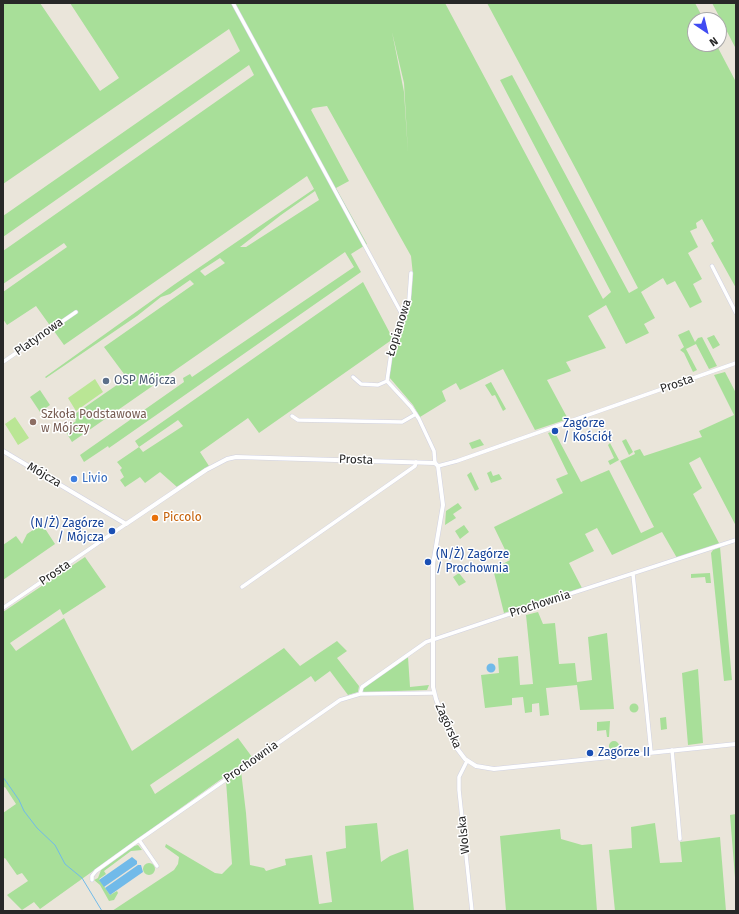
<!DOCTYPE html>
<meta charset="utf-8">
<style>
body{margin:0}
#map{position:relative;width:739px;height:914px;overflow:hidden;background:#eae5da;font-family:"Fira Sans",sans-serif}
canvas{display:block}
.frame{position:absolute;inset:0;border:4px solid #282828;pointer-events:none}
.north{position:absolute;left:687px;top:12px;width:40px;height:40px;box-sizing:border-box;background:#fff;border:1px solid #a9a9a9;border-radius:50%;rotate:145deg;font-size:11px;font-weight:700;line-height:16px;text-align:center;color:#282828}
.north::after{content:'';display:block;margin:auto;width:14px;height:18px;background:#404bf2;clip-path:polygon(50% 0,100% 100%,50% 72%,0 100%)}
</style>
<div id="map">
<canvas width="739" height="914"></canvas>
<div class="frame"></div>
<div class="north">N</div>
</div>
<script>
const context = document.querySelector('canvas').getContext('2d');
context.lineJoin = 'round';
function fillPath(path, color) { context.fillStyle = color; context.fill(path, 'evenodd'); }
const poly = rows => new Path2D(rows.map(r => 'M' + r).join(''));
function trace(path, color, width, dash) { context.strokeStyle = color; context.lineWidth = width; context.lineCap = dash ? 'butt' : 'round'; context.setLineDash(dash || []); context.stroke(path); }
function drawText(font, color, halo, rows, align = 'center') {
  context.font = font + ' "Fira Sans",sans-serif'; context.lineWidth = 3; context.setLineDash([]); context.textBaseline = 'middle'; context.strokeStyle = halo; context.fillStyle = color; for (const [text, x, y, turn = 0] of rows) {
    context.save(); context.translate(x, y); context.rotate((+turn || 0) * Math.PI / 180); context.textAlign = isNaN(turn) ? turn : align; if (halo) context.strokeText(text, 0, 0); context.fillText(text, 0, 0); context.restore();
  }
}
const green = poly([
 [3,3,40,3,100,91,119,78,70,3,445,3,603,299,611,292,500,80,512,75,629,293,638,288,578,173,487,3,695,3,704,20,695,20,695,44,716,44,736,82,736,288,711,243,714,241,702,219,696,223,697,228,690,231,698,247,688,253,702,279,693,284,702,302,690,308,675,281,667,285,663,278,641,292,655,318,644,324,649,333,626,344,606,305,588,316,606,348,566,362,571,371,547,380,568,419,535,430,503,369,460,390,456,383,442,391,446,401,420,417,413,405,389,377,395,340,403,326,411,297,413,275,411,256,327,106,313,108,311,110,349,181,336,188,367,244,351,254,361,272,109,448,108,446,84,462,80,455,184,382,183,378,190,374,192,377,354,267,345,252,72,442,64,429,76,421,72,416,127,378,104,347,194,284,190,280,170,294,161,297,137,316,46,378,45,377,175,284,314,189,307,176,64,345,36,306,7,325,3,319,3,292,67,247,64,243,3,284,3,251,254,75,249,65,3,237,3,216,240,51,229,29,3,184],
 [392,32,404,83,408,153,404,92],
 [315,191,319,200,246,247,240,247,281,215],
 [220,258,225,263,205,276,200,271],
 [712,3,736,3,736,49,720,18],
 [363,282,393,339,259,433,248,418,200,452,209,466,177,487,160,472,145,483,140,477,125,487,120,480,124,477,120,470,122,468,117,462,139,447,135,441],
 [178,420,183,426,143,452,139,447],
 [689,330,695,342,698,338,702,337,717,366,709,369,696,344,686,349,697,370,693,372,684,353,680,350,684,347,678,335],
 [714,335,720,345,713,349,707,338],
 [725,372,736,393,736,526,700,457,689,463,702,488,693,494,720,545,677,558,662,532,612,555,597,528,585,534,594,551,569,563,582,588,504,613,493,569,510,560,494,527,563,493,556,479,568,474,548,433,554,431,581,482,609,470,641,533,654,527,620,461,635,454,634,451,640,449,644,456,702,437,699,431,734,415,714,375],
 [491,382,506,409,503,411,495,395,492,396,485,385],
 [40,390,50,405,40,412,30,397],
 [480,439,484,445,472,449,469,443],
 [626,439,633,452,629,455,622,441],
 [610,443,619,460,610,465,608,461,614,458,608,445],
 [491,471,493,476,499,474,502,479,491,483,487,473],
 [471,472,479,489,475,491,467,475],
 [458,503,462,508,453,514,456,518,445,525,446,511],
 [42,524,55,544,3,580,3,545,16,536,22,544,27,534],
 [464,525,469,532,460,539,455,531],
 [720,547,732,680,724,681,711,553,713,550],
 [85,557,106,587,63,615,60,609,10,643,16,651,64,618,132,751,284,648,300,666,337,641,347,651,337,658,359,686,358,692,348,695,330,671,315,682,311,676,150,785,155,794,238,738,252,757,40,909,34,902,22,910,7,895,28,881,22,873,17,875,5,858,3,859,3,813,16,804,5,787,3,788,3,612],
 [459,573,466,582,459,586,453,577],
 [710,573,711,583,706,583,705,577,691,578,691,574],
 [538,612,543,624,555,623,559,664,575,663,577,682,592,680,588,637,607,633,614,709,580,710,577,685,546,688,549,715,540,716,539,703,532,704,532,712,525,713,523,697,512,698,512,705,485,708,481,675,499,673,498,658,518,656,520,685,533,684,526,615],
 [408,657,410,687,429,685,427,690,364,692,362,691,364,687],
 [698,669,703,743,688,745,682,673],
 '629.5 708a4.5 4.5 0 1 1 9 0a4.5 4.5 0 1 1-9 0Z',
 [666,717,667,729,661,730,660,718],
 [610,721,609,737,607,737,606,730,597,731,597,722],
 '609 746a5 5 0 1 1 10 0a5 5 0 1 1-10 0Z',
 [241,771,246,813,250,865,264,868,266,871,286,865,285,859,312,855,319,904,332,902,326,852,346,848,345,826,377,823,381,862,390,856,408,849,414,911,112,911,174,870,178,864,179,857,165,847,166,844,215,873,222,874,232,864,226,781],
 [736,814,736,890,730,815],
 [655,823,660,863,682,862,680,842,720,837,726,911,615,911,609,850,632,848,631,827],
 [560,829,561,839,582,845,592,844,597,911,506,911,500,836],
 [138,845,142,850,131,851,104,871,106,874,99,879,110,895,117,891,118,893,114,900,109,901,100,885,94,880,98,878,101,870,134,846],
 '143 869a6 6 0 1 1 12 0a6 6 0 1 1-12 0Z'
]);
const pitch = poly([
 [95,379,103,392,76,411,68,398],
 [15,417,29,438,18,445,5,424]
]);
const water = poly([
 '486.5 668a4.5 4.5 0 1 1 9 0a4.5 4.5 0 1 1-9 0Z',
 [132,857,137,861,137,864,104,887,99,880],
 [138,865,141,865,143,872,110,895,105,888]
]);
const stream = poly([
 [3,777,19,800,24,811,37,828,55,845,65,864,82,878,102,911]
]);
const minor = poly([
 [233,3,404,318],
 [712,266,736,313],
 [411,273,409,300,402,323,393,340,387,381,411,407,419,419,434,451,435,463],
 [3,362,76,312],
 [353,377,361,384,378,385,387,381],
 [292,416,298,420,402,422,416,414],
 [438,466,457,461,736,363],
 [633,574,651,752],
 [242,587,415,466,416,462],
 [3,608,126,524],
 [360,694,362,687,426,642,557,598,736,540],
 [672,750,680,839],
 [467,761,459,777,459,790,472,911],
 [139,840,340,700,360,694,434,693],
 [92,880,92,876,96,871,139,840,157,866]
]);
const tertiary = poly([
 [3,451,126,524,206,470,227,459,236,457,435,463,438,466,443,505,433,564,433,687,436,699,447,728,456,747,465,759,476,766,494,769,736,744]
]);
const markers = [
 [106,381,4,"#5c6f8a"],
 [33,422,4,"#8d6e63"],
 [555,431,4,"#1a4fb4"],
 [74,479,4,"#3f7fe0"],
 [155,518,4,"#e8710a"],
 [112,531,4,"#1a4fb4"],
 [428,562,4,"#1a4fb4"],
 [590,753,4,"#1a4fb4"]
];
const streetNames = [
 ["Łopianowa",399,328,-73],
 ["Platynowa",39,337,-35],
 ["Prosta",677,384,-19],
 ["Prosta",356,460,2],
 ["Mójcza",44,475,30],
 ["Prosta",55,573,-34],
 ["Prochownia",540,604,-18],
 ["Zagórska",448,726,66],
 ["Prochownia",251,762,-35],
 ["Wolska",464,835,-96]
];
const serviceNames = [
 ["OSP Mójcza",114,381]
];
const educationNames = [
 ["Szkoła Podstawowa",41,415],
 ["w Mójczy",41,429]
];
const transitNames = [
 ["Zagórze",563,424],
 ["/ Kościół",563,438],
 ["(N/Ż) Zagórze",104,524,"right"],
 ["/ Mójcza",104,538,"right"],
 ["(N/Ż) Zagórze",436,555],
 ["/ Prochownia",436,569],
 ["Zagórze II",598,753]
];
const shopNames = [
 ["Livio",82,479]
];
const foodNames = [
 ["Piccolo",163,518]
];
fillPath(green, '#a8df99');
fillPath(pitch, '#bae695');
fillPath(water, '#71bae9');
trace(stream, '#71bae9', 1);
trace(minor, '#d0d1e1', 4.5);
trace(tertiary, '#d0d1e1', 5);
trace(minor, '#fff', 3.5);
trace(tertiary, '#fff', 4);
for (const [x, y, r, color] of markers) { const dot = new Path2D(); dot.arc(x, y, r, 0, 2 * Math.PI); context.fillStyle = color; context.fill(dot); trace(dot, '#fff', 1.5); }
drawText('12px', '#282828', '#fff', streetNames);
drawText('12px', '#4e5e75', '#fff', serviceNames, 'left');
drawText('12px', '#785e54', '#fff', educationNames, 'left');
drawText('12px', '#164399', '#fff', transitNames, 'left');
drawText('12px', '#366cbe', '#fff', shopNames, 'left');
drawText('12px', '#c56008', '#fff', foodNames, 'left');
</script>
